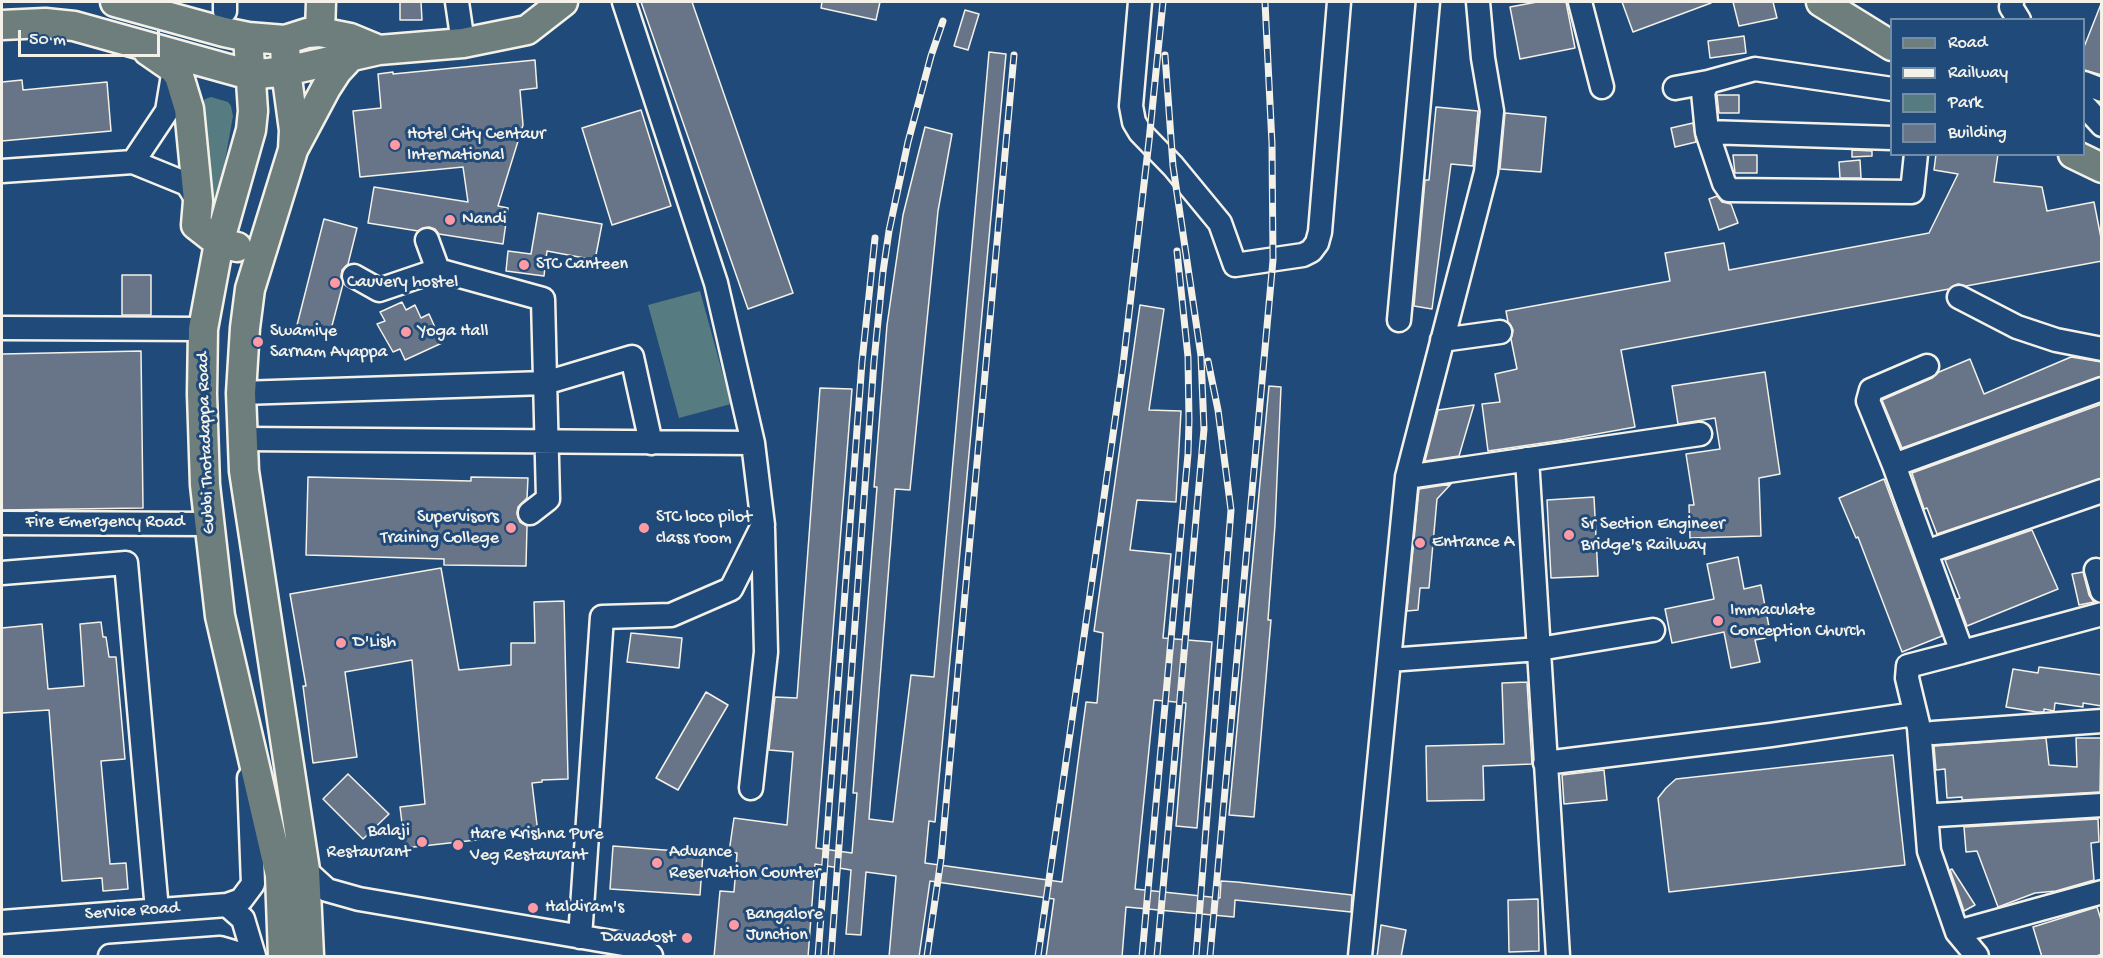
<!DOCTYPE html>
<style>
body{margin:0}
#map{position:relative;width:2103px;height:958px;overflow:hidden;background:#1f4a7a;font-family:"Gochi Hand",sans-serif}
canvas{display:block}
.frame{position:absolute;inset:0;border:3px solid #f4f1e8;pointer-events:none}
.legend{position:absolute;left:1890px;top:18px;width:195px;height:138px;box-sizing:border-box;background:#1f4a7a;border:2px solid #748da6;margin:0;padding:8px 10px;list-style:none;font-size:18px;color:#f4f1e8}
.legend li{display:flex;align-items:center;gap:12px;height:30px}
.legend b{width:30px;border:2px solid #748da6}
.scale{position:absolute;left:18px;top:30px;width:142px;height:27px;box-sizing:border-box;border:3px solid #f4f1e8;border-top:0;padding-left:8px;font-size:18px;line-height:21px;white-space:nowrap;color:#f4f1e8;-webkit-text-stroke:4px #1f4a7a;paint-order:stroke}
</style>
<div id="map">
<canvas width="2103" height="958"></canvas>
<div class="frame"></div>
<ul class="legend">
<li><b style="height:8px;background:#6d7e7c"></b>Road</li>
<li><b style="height:8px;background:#f4f1e8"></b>Railway</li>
<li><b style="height:16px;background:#567b80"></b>Park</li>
<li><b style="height:16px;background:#687588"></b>Building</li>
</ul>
<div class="scale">50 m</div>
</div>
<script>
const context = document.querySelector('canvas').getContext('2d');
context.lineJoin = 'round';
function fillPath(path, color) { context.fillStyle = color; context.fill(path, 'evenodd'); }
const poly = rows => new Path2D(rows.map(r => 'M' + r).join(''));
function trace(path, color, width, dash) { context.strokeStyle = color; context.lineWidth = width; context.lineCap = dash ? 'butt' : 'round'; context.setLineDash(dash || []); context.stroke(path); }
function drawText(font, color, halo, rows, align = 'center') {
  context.font = font + ' "Gochi Hand",sans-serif'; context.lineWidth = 6; context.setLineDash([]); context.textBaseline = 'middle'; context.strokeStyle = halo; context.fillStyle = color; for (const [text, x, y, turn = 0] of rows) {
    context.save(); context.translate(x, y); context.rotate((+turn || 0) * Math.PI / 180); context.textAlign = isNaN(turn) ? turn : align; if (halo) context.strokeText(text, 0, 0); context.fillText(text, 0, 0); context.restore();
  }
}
const green = poly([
 [211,97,228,102,231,106,233,116,220,189,208,212,201,106,205,99],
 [700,291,731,404,679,418,648,305]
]);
const building = poly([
 [400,2,421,2,422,20,400,20,400,2],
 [641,2,692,2,793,293,748,309,641,2],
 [822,2,880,2,876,20,821,8,822,2],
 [1537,2,1566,2,1575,48,1520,59,1510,7,1537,2],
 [1622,2,1711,2,1711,3,1633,32,1622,2],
 [1733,2,1773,2,1777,18,1739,26,1733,2],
 [2101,4,2102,5,2102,75,2084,70,2084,47,2101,4],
 [965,10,979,14,968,50,954,46,965,10],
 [1744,36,1746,53,1710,58,1708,41,1744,36],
 [989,52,1006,54,935,822,929,821,925,863,1062,882,1086,702,1097,703,1103,633,1094,631,1140,305,1164,309,1149,410,1181,411,1176,502,1137,500,1130,550,1171,554,1163,638,1212,642,1197,828,1176,826,1186,703,1154,700,1135,889,1220,898,1221,881,1237,882,1352,895,1351,912,1235,900,1234,917,1126,907,1122,957,1046,957,1054,899,930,881,919,957,889,957,896,876,866,872,861,935,846,934,851,870,815,864,808,957,714,957,720,891,734,892,737,853,729,852,734,818,787,825,793,752,769,750,775,697,797,698,820,388,852,389,816,848,852,853,857,793,853,793,877,487,874,487,887,325,903,215,925,127,952,134,938,211,910,490,895,489,869,819,893,822,911,675,934,677,989,52],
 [535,60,537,88,520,90,523,125,498,206,508,208,503,244,439,234,435,229,429,227,418,231,368,223,374,187,468,202,463,167,360,177,353,111,381,108,378,74,393,72,393,74,535,60],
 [22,80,23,90,107,82,111,131,2,141,2,82,22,80],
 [1717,95,1739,95,1739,113,1719,113,1717,95],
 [1436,107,1478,111,1473,166,1451,164,1432,309,1414,306,1425,180,1429,180,1436,107],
 [641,110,671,206,612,225,582,128,641,110],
 [1505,113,1546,117,1541,172,1500,169,1505,113],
 [1693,123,1696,142,1675,147,1671,128,1693,123],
 [1852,150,1872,151,1872,156,1852,157,1852,150],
 [1936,154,1998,154,1994,182,2042,187,2047,211,2094,202,2102,243,2102,261,1966,286,1958,284,1949,289,1621,350,1635,427,1563,440,1488,451,1482,404,1500,402,1495,374,1517,369,1511,339,1513,330,1508,322,1506,311,1670,281,1665,253,1724,243,1729,270,1929,233,1958,174,1934,170,1936,154],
 [1733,155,1757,155,1757,173,1735,173,1733,155],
 [1860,160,1861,178,1840,178,1839,162,1860,160],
 [1717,196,1722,202,1731,204,1738,223,1719,230,1709,199,1717,196],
 [538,213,602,224,595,260,547,251,544,276,506,271,508,251,531,254,538,213],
 [324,219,357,228,348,264,342,270,341,277,343,284,329,337,296,329,324,219],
 [122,275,151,275,151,315,122,315,122,275],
 [402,302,406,310,415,305,421,318,429,314,442,343,405,360,400,349,393,352,377,324,385,321,380,312,402,302],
 [141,351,143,508,2,510,2,354,141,351],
 [2071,357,2102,362,2102,376,1902,448,1882,400,1932,378,1939,372,1970,359,1984,394,2071,357],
 [1765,372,1780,474,1759,478,1761,536,1690,538,1689,505,1694,505,1686,454,1720,449,1715,418,1678,424,1672,386,1765,372],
 [1269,386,1281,387,1275,525,1268,620,1271,620,1254,817,1229,815,1269,386],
 [2102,404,2102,478,1937,534,1927,508,1924,509,1912,473,2102,404],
 [1474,405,1459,456,1425,461,1438,410,1474,405],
 [308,477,471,481,471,477,528,478,527,498,518,507,517,514,520,522,527,526,526,566,444,565,444,559,306,555,308,477],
 [1884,479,1942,636,1902,652,1858,537,1856,538,1839,498,1884,479],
 [1451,484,1437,499,1429,588,1420,588,1418,610,1407,611,1419,489,1451,484],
 [1594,497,1598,576,1551,578,1547,500,1594,497],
 [2032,530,2058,589,1967,626,1957,599,1960,598,1945,560,2032,530],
 [1738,557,1744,589,1761,585,1771,637,1755,640,1760,662,1731,668,1724,632,1672,643,1665,609,1714,599,1707,564,1738,557],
 [441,568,459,670,511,665,511,643,535,643,534,602,564,601,568,779,542,780,542,782,532,783,538,833,405,848,400,807,425,804,412,660,345,672,357,757,313,763,303,686,306,686,290,594,441,568],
 [2083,572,2089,595,2094,602,2079,605,2072,574,2083,572],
 [101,622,103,637,106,637,109,657,116,657,125,759,101,761,110,864,126,863,128,889,103,891,102,878,62,881,49,710,2,713,2,628,42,624,48,689,84,686,80,624,101,622],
 [631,633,682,638,679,668,627,662,631,633],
 [2039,667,2102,675,2102,706,2083,703,2083,707,2055,703,2054,711,2044,709,2044,712,2037,712,2006,707,2013,669,2038,673,2039,667],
 [1527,682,1532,764,1483,766,1484,800,1427,801,1426,746,1504,744,1502,683,1527,682],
 [706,692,728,705,678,790,656,778,706,692],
 [2046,738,2049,765,2077,767,2076,738,2101,738,2100,792,1962,800,1962,797,1947,798,1945,769,1936,770,1934,746,2046,738],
 [1893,755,1905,865,1669,892,1658,798,1666,788,1676,779,1893,755],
 [1604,770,1607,800,1564,804,1562,775,1604,770],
 [348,774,389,814,363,839,323,799,348,774],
 [2098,819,2099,842,2091,843,2094,880,2056,891,2035,893,1998,907,1977,851,1966,852,1964,827,2098,819],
 [613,846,703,853,700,895,610,889,613,846],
 [1952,869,1975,905,1964,911,1950,870,1952,869],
 [1538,899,1539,951,1509,952,1508,900,1538,899],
 [2097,907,2102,923,2102,954,2094,957,2042,957,2033,927,2097,907],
 [1381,925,1406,930,1401,957,1377,957,1381,925]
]);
const minor = poly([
 [457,2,463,43],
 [1140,2,1131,106,1134,122,1140,132,1173,166,1220,223,1235,265,1303,255,1311,251,1317,243,1320,232,1339,2],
 [1580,2,1602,87],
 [2012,2,2011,7,2019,20],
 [225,11,225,2],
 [2084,83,2102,90],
 [1675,88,1708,82],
 [1892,89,1755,69,1708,82,1703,92,1707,132,1724,183,1729,190,1912,192,1916,154],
 [2084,105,2102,125],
 [1707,132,1892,138],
 [133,162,167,111,174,69],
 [2,171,133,162,187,184,198,201],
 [427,240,438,270,543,299,548,499,530,513],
 [354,276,379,290,438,270],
 [1959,297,2017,327,2056,340,2102,349],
 [1399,320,1428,2],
 [2,328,203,329],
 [1442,340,1500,332],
 [1927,366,1871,390,1868,401,1894,465,1962,652,2102,614],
 [241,393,545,383,632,357,651,443],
 [243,439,753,443],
 [1527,459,1558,956],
 [1894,465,2102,389],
 [1407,477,1700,434],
 [2,523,208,524],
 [1926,552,2102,491],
 [2096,570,2102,591],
 [2,573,126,563,157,910],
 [1962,652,1908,666,1907,678,1919,728,1929,851,1957,932,1977,956],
 [1389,660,1539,649,1653,630],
 [1933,733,2102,721],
 [1545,763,1771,735,1915,714],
 [751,788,766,652,763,529],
 [1937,815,2102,805],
 [305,870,327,890,359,899,641,947,651,956],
 [227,905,243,919,254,956],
 [2,922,227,905,241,900,253,884,249,778],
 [1957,932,2102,892],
 [580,937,602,617,671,615,731,589,763,525,753,443,716,283,624,2],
 [110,956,220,948,237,953,242,956],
 [1360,956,1407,477,1486,172,1492,111,1483,58,1478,2]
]);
const major = poly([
 [115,2,224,32,248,37,285,40,307,33,320,32,350,38,379,50],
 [1821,2,1892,46],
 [2,25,45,23,74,26,250,75,286,71,379,50,463,43,527,30,563,2],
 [320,32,321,2],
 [248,37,253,111,251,130,219,243,203,329,202,394,205,485,220,616,280,875,283,956],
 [285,40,286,71,294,130,293,150,250,289,245,328,241,393,244,471,305,870,309,956],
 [148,51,174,69,179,76,189,109,198,201,196,225,219,243,237,247],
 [294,148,326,88,337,71,351,56],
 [2073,154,2102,168]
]);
const rail = poly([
 [818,956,862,362,875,238],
 [831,956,874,361,883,272,889,231,908,142,931,56,943,21],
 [927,956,941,859,1014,55],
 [1038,956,1123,365,1149,141,1163,2],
 [1142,956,1188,454,1189,421,1188,357,1177,251],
 [1157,956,1204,429,1201,356,1173,166,1165,55],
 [1196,956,1231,510,1218,410,1208,361],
 [1210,956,1273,260,1272,144,1265,2]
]);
const markers = [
 [395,145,6,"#ff9aa2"],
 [450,220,6,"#ff9aa2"],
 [524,265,6,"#ff9aa2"],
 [335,283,6,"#ff9aa2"],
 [406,332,6,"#ff9aa2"],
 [258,342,6,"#ff9aa2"],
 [511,528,6,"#ff9aa2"],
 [644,528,6,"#ff9aa2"],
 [1569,535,6,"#ff9aa2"],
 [1420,543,6,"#ff9aa2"],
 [1718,621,6,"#ff9aa2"],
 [341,643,6,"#ff9aa2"],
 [422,842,6,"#ff9aa2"],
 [458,845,6,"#ff9aa2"],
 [657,863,6,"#ff9aa2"],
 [533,908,6,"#ff9aa2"],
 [734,925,6,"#ff9aa2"],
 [687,938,6,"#ff9aa2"]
];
const poiNames = [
 ["Hotel City Centaur",407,135],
 ["International",407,156],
 ["Nandi",462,220],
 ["STC Canteen",536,265],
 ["Cauvery hostel",347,283],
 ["Swamiye",270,332],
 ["Sarnam Ayappa",270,353],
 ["Yoga Hall",418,332],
 ["Supervisors",499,518,"right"],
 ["Training College",499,539,"right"],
 ["STC loco pilot",656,518],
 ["class room",656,539],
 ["Sr Section Engineer",1581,525],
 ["Bridge's Railway",1581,546],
 ["Entrance A",1432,543],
 ["Immaculate",1730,611],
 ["Conception Church",1730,632],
 ["D'Lish",353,643],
 ["Balaji",410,832,"right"],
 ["Restaurant",410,853,"right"],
 ["Hare Krishna Pure",470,835],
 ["Veg Restaurant",470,856],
 ["Advance",669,853],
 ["Reservation Counter",669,874],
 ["Haldiram's",545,908],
 ["Bangalore",746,915],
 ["Junction",746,936],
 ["Davadost",675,938,"right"]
];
const streetNames = [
 ["Gubbi Thotadappa Road",207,443,-92],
 ["Fire Emergency Road",105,523],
 ["Service Road",132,912,-4]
];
fillPath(green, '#567b80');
fillPath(building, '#687588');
trace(building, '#f4f1e8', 1.5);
trace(minor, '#f4f1e8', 27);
trace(major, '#f4f1e8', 33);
trace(minor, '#1f4a7a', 22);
trace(major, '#6d7e7c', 28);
trace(rail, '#f4f1e8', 7);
trace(rail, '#1f4a7a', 4.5, [14]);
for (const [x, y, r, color] of markers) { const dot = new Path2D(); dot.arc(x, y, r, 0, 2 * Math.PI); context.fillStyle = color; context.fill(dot); trace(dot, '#1f4a7a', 2); }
drawText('18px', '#f4f1e8', '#1f4a7a', poiNames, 'left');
drawText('18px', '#f4f1e8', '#1f4a7a', streetNames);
</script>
